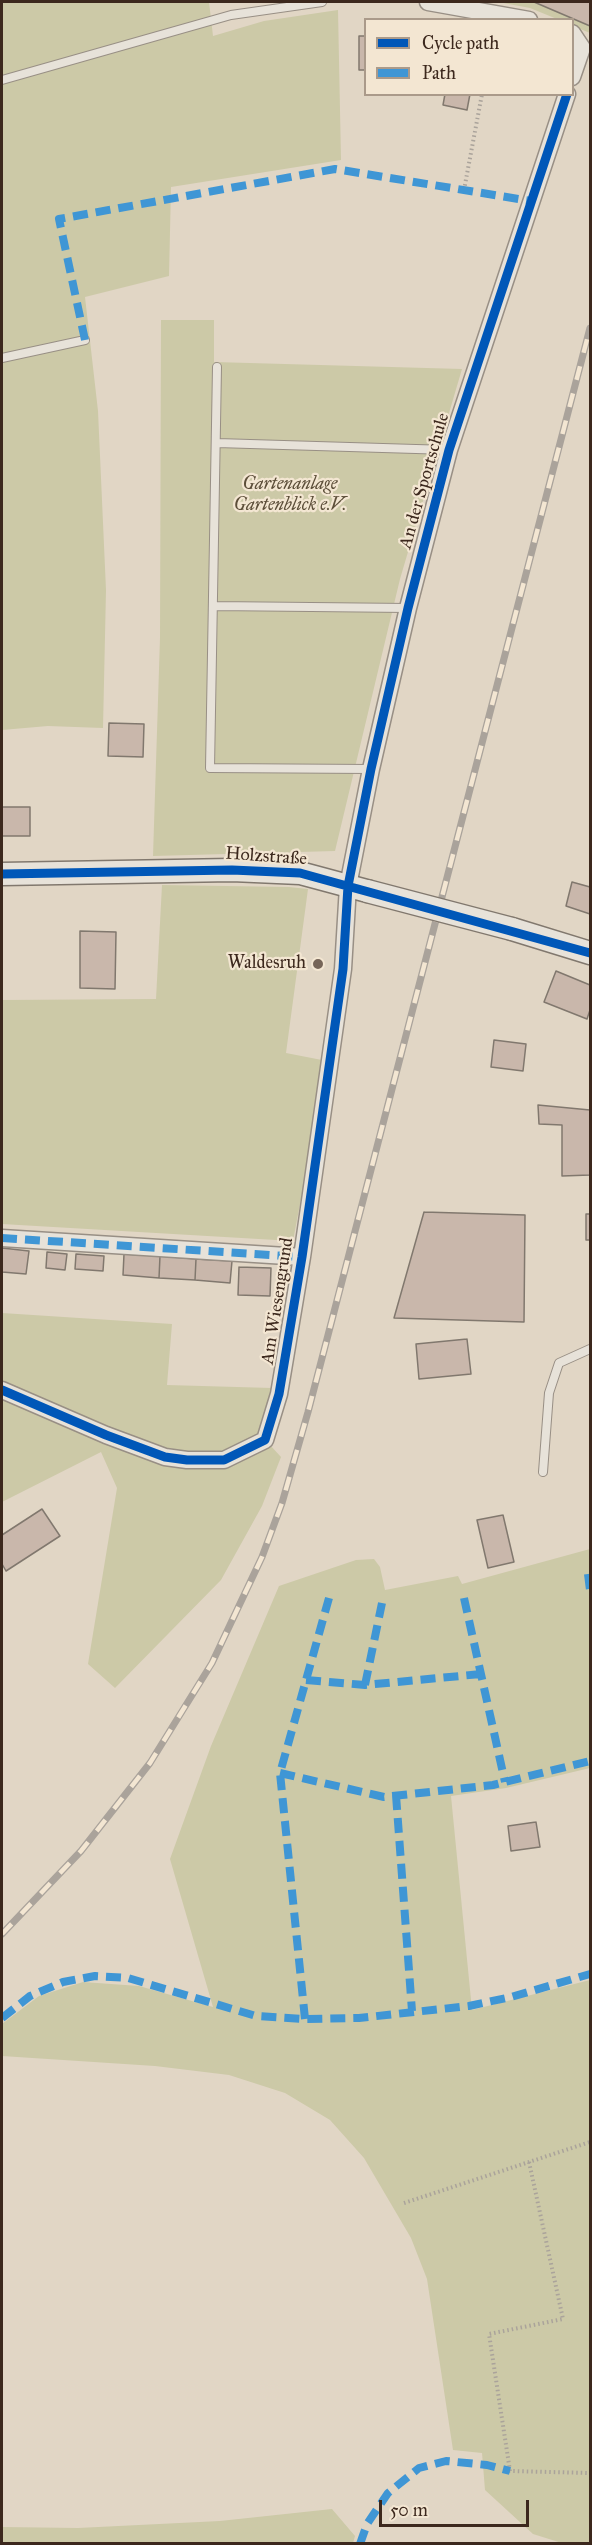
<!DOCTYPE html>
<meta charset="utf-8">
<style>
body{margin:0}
#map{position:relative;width:592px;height:2545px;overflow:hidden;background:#e1d6c5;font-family:"IM FELL Great Primer",serif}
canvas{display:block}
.frame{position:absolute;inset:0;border:3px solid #3c281d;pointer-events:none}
.legend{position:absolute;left:364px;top:18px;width:210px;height:78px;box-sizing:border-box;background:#f3e6d2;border:2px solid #aa9a8a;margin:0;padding:8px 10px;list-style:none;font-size:18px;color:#3c281d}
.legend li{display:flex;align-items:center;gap:12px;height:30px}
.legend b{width:30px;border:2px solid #aa9a8a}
.scale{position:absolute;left:379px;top:2500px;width:150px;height:27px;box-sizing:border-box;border:3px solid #3c281d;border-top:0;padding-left:8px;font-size:18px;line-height:21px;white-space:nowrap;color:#3c281d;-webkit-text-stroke:4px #f3e6d2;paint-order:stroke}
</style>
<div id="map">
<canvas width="592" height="2545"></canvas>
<div class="frame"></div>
<ul class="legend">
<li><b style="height:8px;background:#0057b8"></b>Cycle path</li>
<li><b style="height:8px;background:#3f96d5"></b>Path</li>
</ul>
<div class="scale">50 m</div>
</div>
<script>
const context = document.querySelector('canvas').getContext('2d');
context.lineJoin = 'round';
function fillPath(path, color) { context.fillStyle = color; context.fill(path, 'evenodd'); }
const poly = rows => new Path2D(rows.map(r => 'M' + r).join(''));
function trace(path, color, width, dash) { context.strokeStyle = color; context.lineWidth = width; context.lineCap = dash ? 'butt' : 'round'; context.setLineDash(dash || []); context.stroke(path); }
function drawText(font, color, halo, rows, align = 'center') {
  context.font = font + ' "IM FELL Great Primer",serif'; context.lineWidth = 4.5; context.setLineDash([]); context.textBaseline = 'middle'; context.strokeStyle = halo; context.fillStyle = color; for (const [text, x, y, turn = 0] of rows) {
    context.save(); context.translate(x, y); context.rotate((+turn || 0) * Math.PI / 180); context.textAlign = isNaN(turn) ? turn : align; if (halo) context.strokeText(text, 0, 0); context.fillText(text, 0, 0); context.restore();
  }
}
const green = poly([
 [2,2,209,2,213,36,264,21,338,10,341,160,171,187,169,276,85,297,98,411,106,590,103,728,48,726,2,730],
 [498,2,590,2,590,33,573,26,572,20,557,19,530,8],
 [161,320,214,320,214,362,462,369,400,579,335,851,153,856,160,638],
 [162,885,289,887,308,889,286,1053,327,1061,293,1241,2,1224,2,1000,156,999],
 [2,1313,172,1324,167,1385,272,1388,258,1432,281,1457,262,1506,221,1580,115,1688,88,1664,117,1488,101,1452,2,1502],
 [590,1549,590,1768,506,1788,451,1796,472,2010,590,1980,590,2543,565,2544,533,2534,485,2490,482,2453,453,2450,427,2279,411,2238,364,2158,330,2120,285,2093,229,2075,155,2066,2,2056,2,2024,39,1996,83,1982,139,1986,213,2007,170,1859,211,1746,279,1586,356,1560,374,1559,380,1567,385,1590,458,1576,462,1584],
 [332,2509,355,2536,353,2543,2,2543,2,2527,78,2528,220,2521]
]);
const building = poly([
 [534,2,590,2,590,26,534,2],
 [359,36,366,36,366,70,359,70,359,36],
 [445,94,470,94,467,110,443,105,445,94],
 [109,723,144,724,143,757,108,756,109,723],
 [2,807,30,807,30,836,2,836,2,807],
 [572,882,590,887,590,914,566,906,572,882],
 [80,931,116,932,115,989,80,988,80,931],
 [556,971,590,985,590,1010,587,1019,544,1002,556,971],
 [494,1040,526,1044,523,1071,491,1067,494,1040],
 [538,1105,590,1110,590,1175,562,1176,562,1125,539,1124,538,1105],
 [424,1212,525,1215,524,1322,394,1318,424,1212],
 [586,1214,590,1214,590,1240,586,1240,586,1214],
 [2,1248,29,1251,26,1274,2,1272,2,1248],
 [47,1252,67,1254,65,1270,46,1268,47,1252],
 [76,1254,104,1256,103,1271,75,1269,76,1254],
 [124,1254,160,1256,159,1278,123,1275,124,1254],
 [160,1256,196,1259,195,1280,159,1278,160,1256],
 [196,1259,232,1261,230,1283,195,1280,196,1259],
 [239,1267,271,1268,270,1296,238,1295,239,1267],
 [467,1339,471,1374,419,1379,416,1344,467,1339],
 [42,1509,60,1536,6,1571,2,1564,2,1535,42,1509],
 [503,1515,514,1562,488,1568,477,1520,503,1515],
 [536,1822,540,1847,511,1851,508,1826,536,1822]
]);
const path = poly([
 [464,190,482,94],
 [529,2162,563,2319,489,2334,510,2471,590,2473],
 [404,2203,590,2142]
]);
const lane = poly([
 [2,80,231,15,322,2],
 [2,358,85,340],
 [217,367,210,768,371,769],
 [217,443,449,450],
 [214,606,408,608],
 [543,1472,549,1393,559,1363,590,1349]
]);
const street = poly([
 [428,2,529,20],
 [572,33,582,48,572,77],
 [2,1238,302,1257],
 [2,1390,106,1435,165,1457,187,1460,224,1460,265,1440,279,1394,302,1257,343,969,348,886,371,769,408,608,449,450,567,94]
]);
const secondary = poly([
 [2,874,232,870,300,873,367,891],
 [512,929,590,953]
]);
const rail = poly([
 [2,1934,81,1851,150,1763,212,1663,262,1557,282,1503,308,1412,590,328]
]);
const secondaryBridge = poly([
 [367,891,512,929]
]);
const quiet = poly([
 [85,340,59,219,335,169,531,201],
 [2,1238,302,1257],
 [588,1574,590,1590],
 [464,1598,505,1782],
 [306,1680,365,1685,481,1674],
 [365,1685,382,1603],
 [280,1773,384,1797,493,1785,590,1761],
 [396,1795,412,2011],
 [2,2018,30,1996,63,1982,95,1976,128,1978,256,2016,305,2019,359,2018,469,2006,511,1997,590,1974],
 [305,2019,280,1773,329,1598],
 [360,2544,367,2524,388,2493,419,2468,446,2461,487,2465,510,2471]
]);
const cycleway = poly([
 [2,874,232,870,300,873,590,953],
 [2,1390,106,1435,165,1457,187,1460,224,1460,265,1440,279,1394,302,1257,343,969,348,886,371,769,408,608,449,450,567,94]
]);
const markers = [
 [318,964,6,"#766558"]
];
const streetNames = [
 ["An der Sportschule",425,481,-74],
 ["Holzstraße",266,857,4],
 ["Am Wiesengrund",278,1301,-81]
];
const parkNames = [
 ["Gartenanlage",290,485],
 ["Gartenblick e.V.",290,506]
];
const poiNames = [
 ["Waldesruh",306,964]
];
fillPath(green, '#ccc9a7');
fillPath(building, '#c9b7ab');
trace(building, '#81786e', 1.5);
trace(lane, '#988f85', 10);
trace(street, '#988f85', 19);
trace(secondary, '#81786e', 25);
trace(path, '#aaa39b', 4, [1.5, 3]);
trace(lane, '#e7e2d9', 8);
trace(street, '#e7e2d9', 16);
trace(secondary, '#e7e2d9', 22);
trace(rail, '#aaa39b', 7);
trace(rail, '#f3e6d2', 4.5, [14]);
trace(secondaryBridge, '#81786e', 25, []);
trace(secondaryBridge, '#e7e2d9', 22);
trace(quiet, '#3f96d5', 8, [15, 8]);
trace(cycleway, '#0057b8', 9);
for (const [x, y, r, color] of markers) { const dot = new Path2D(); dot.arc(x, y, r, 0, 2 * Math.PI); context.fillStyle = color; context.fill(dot); trace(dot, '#f3e6d2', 2); }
drawText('18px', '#3c281d', '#f3e6d2', streetNames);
drawText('italic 18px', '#5c4e39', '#f3e6d2', parkNames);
drawText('18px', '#3c281d', '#f3e6d2', poiNames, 'right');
</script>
